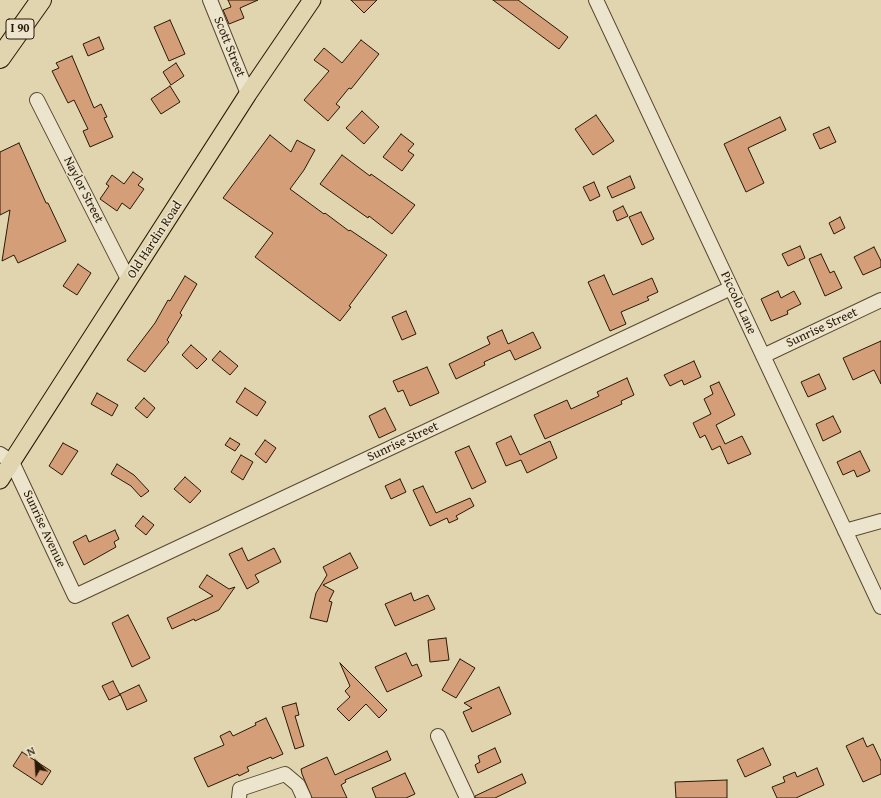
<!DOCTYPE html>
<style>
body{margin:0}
#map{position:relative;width:881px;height:798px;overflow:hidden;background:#e1d5b0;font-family:"Gentium Book Plus",serif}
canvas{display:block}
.north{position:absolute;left:16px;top:742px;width:40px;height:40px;-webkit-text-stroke:3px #ece4cc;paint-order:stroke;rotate:335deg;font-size:11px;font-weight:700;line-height:16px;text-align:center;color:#291904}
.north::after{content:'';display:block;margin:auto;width:14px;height:18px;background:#291904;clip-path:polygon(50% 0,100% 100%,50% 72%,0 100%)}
</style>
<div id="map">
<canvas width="881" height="798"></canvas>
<div class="north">N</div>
</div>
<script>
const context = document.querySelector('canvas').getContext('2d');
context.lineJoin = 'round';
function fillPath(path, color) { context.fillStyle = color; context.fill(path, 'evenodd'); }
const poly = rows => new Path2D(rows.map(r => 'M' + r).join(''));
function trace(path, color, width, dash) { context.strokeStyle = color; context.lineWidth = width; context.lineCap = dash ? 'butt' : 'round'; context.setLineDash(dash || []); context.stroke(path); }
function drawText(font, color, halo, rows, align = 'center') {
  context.font = font + ' "Gentium Book Plus",serif'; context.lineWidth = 3; context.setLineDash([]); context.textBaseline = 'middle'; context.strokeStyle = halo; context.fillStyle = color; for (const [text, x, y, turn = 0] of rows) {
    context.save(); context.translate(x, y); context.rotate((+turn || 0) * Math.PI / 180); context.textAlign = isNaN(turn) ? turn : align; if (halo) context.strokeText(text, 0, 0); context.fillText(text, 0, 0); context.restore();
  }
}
const building = poly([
 [228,0,258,0,240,8,244,18,229,24,223,10,231,7,228,0],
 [351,0,377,0,364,13,351,0],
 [493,0,518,0,568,37,559,49,493,0],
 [170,20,185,54,169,61,154,27,170,20],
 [99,37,104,49,88,56,83,44,99,37],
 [361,40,379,54,351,89,349,88,336,104,340,107,328,121,304,100,329,71,314,60,324,48,342,63,361,40],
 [72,56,94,108,101,104,107,117,104,118,113,137,90,147,83,131,88,129,74,100,68,103,52,71,59,68,56,63,72,56],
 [176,63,184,76,171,85,163,72,176,63],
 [170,86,180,102,161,114,151,99,170,86],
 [362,111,379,127,364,144,346,128,362,111],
 [596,115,614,141,593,155,575,129,596,115],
 [780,117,786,130,748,148,764,183,746,192,724,144,780,117],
 [829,127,836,142,820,149,813,134,829,127],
 [401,134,414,144,408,151,414,155,402,171,383,157,401,134],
 [270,135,291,152,297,140,315,150,304,170,290,189,324,214,325,213,349,231,350,230,387,255,349,306,351,307,340,321,255,257,273,233,223,198,270,135],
 [19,143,46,203,48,203,66,241,18,263,14,255,2,261,10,210,0,215,0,152,19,143],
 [342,155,370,176,371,174,415,205,392,234,369,216,368,218,320,184,342,155],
 [133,172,143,179,138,185,144,189,130,209,122,203,117,211,100,199,109,186,106,184,112,175,124,184,133,172],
 [630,176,635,188,612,198,607,187,630,176],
 [594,182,600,196,590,201,583,187,594,182],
 [623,206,628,216,617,221,613,211,623,206],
 [641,212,654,239,642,245,629,217,641,212],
 [840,217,845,228,834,234,829,223,840,217],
 [800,246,805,258,788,266,782,254,800,246],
 [874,247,881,261,881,267,863,275,854,257,874,247],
 [821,254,830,273,834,271,842,288,825,296,809,259,821,254],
 [78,264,91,273,77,295,63,286,78,264],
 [604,275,613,295,652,278,658,292,647,297,649,300,621,312,626,324,610,331,588,282,604,275],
 [185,276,197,284,180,313,182,315,167,340,169,342,145,372,127,360,155,323,168,300,170,301,185,276],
 [778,291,781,298,794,291,801,304,787,311,788,314,771,321,761,299,778,291],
 [406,311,416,334,402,340,392,317,406,311],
 [502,330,508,344,533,332,541,348,515,360,510,350,484,362,485,365,456,379,449,364,490,344,487,337,502,330],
 [881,341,881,384,874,370,853,380,843,358,881,341],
 [191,345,207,359,197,369,182,355,191,345],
 [220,351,238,366,230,375,212,360,220,351],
 [694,361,701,377,684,385,682,380,670,386,664,375,694,361],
 [427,367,439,393,410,406,403,390,398,392,393,381,427,367],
 [819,374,826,389,808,397,801,382,819,374],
 [627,378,634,395,621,401,622,404,545,439,534,415,567,400,571,409,599,396,597,392,627,378],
 [719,382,735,415,716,425,725,444,742,436,751,454,728,464,720,446,712,450,705,435,700,438,693,423,711,414,704,399,713,394,710,386,719,382],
 [245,388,266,402,257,416,236,402,245,388],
 [97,393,118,405,112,416,91,404,97,393],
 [144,398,155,408,147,418,135,408,144,398],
 [385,408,396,430,379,438,369,416,385,408],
 [833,416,841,432,823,441,816,424,833,416],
 [511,436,520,455,550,441,557,458,527,473,521,460,506,466,496,443,511,436],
 [230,438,240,444,235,451,225,445,230,438],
 [265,440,276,448,266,463,255,454,265,440],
 [63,443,78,451,62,475,49,466,63,443],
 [469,446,486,482,472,489,455,452,469,446],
 [860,451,870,471,857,477,854,470,843,475,837,462,860,451],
 [241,455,253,462,243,480,231,472,241,455],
 [117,464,134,475,149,491,141,497,131,486,111,474,117,464],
 [185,477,201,491,190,503,174,489,185,477],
 [400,479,406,492,391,499,385,486,400,479],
 [423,486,436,513,470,498,474,506,456,516,458,519,449,523,447,518,430,526,413,490,423,486],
 [143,516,154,525,146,535,135,526,143,516],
 [115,530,119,539,114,542,116,547,84,565,73,542,86,535,89,542,115,530],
 [242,548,248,561,274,548,281,562,255,575,259,582,247,589,229,554,242,548],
 [350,553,358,568,323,585,334,591,329,601,332,602,327,622,310,618,316,593,327,575,323,567,350,553],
 [207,575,229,589,235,587,219,610,195,621,194,619,172,629,167,618,213,596,199,587,207,575],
 [411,593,414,601,428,595,435,609,395,626,385,604,411,593],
 [128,615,150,658,132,667,112,623,128,615],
 [446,638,449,660,430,662,428,640,446,638],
 [406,653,412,666,417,664,422,676,387,692,375,667,406,653],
 [460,659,475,668,456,698,442,690,460,659],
 [340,663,387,710,379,718,366,704,349,721,337,709,350,697,345,691,350,686,340,663],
 [113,681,120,695,109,700,102,686,113,681],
 [139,685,147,701,127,710,120,694,139,685],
 [499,687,511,714,472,732,463,712,472,708,464,703,499,687],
 [296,703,299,715,295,716,304,746,295,749,282,707,296,703],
 [266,718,283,754,272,759,271,757,247,767,249,771,239,776,238,774,208,787,194,758,224,745,220,736,230,731,233,736,256,725,255,723,266,718],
 [863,738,867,747,873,744,881,761,881,774,863,782,846,746,863,738],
 [495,748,501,762,478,773,475,765,480,762,478,756,495,748],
 [763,748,771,765,745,777,737,760,763,748],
 [387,751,391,760,345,780,346,782,341,785,347,798,312,798,302,774,301,769,327,757,335,775,387,751],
 [22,752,51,771,42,785,13,766,22,752],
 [817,768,824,785,796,798,777,798,772,787,785,782,783,777,795,772,797,777,817,768],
 [405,773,415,794,406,798,376,798,372,788,405,773],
 [522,774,526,783,495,798,475,798,475,796,522,774],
 [727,780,727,798,676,798,675,782,727,780]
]);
const minor = poly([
 [210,0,248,94],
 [596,0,881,607],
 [37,100,129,281],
 [763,356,881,300],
 [0,454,12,462,75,596,731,288],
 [845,531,881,521],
 [438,736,467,798],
 [239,798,240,789,285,774,298,785,304,798]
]);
const major = poly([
 [0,480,248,94,312,0]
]);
const highway = poly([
 [0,58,41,0]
]);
const shields = [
 [20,29,28]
];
const shieldNames = [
 ["I 90",20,29]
];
const streetNames = [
 ["Scott Street",229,47,68],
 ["Naylor Street",83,190,63],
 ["Old Hardin Road",155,240,-57],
 ["Piccolo Lane",738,303,65],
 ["Sunrise Street",822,328,-25],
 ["Sunrise Street",403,442,-25],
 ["Sunrise Avenue",44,529,65]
];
fillPath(building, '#d49e79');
trace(building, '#291904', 1);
trace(minor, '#57482f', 16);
trace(major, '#291904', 19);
trace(highway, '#291904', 22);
trace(minor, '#ece4cc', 14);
trace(major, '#e1d5b0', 17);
trace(highway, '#e1d5b0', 20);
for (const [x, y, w] of shields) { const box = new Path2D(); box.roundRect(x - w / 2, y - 10, w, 20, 3); context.fillStyle = '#ece4cc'; context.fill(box); trace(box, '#291904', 1); }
drawText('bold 12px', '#291904', null, shieldNames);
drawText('13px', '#291904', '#ece4cc', streetNames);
</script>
